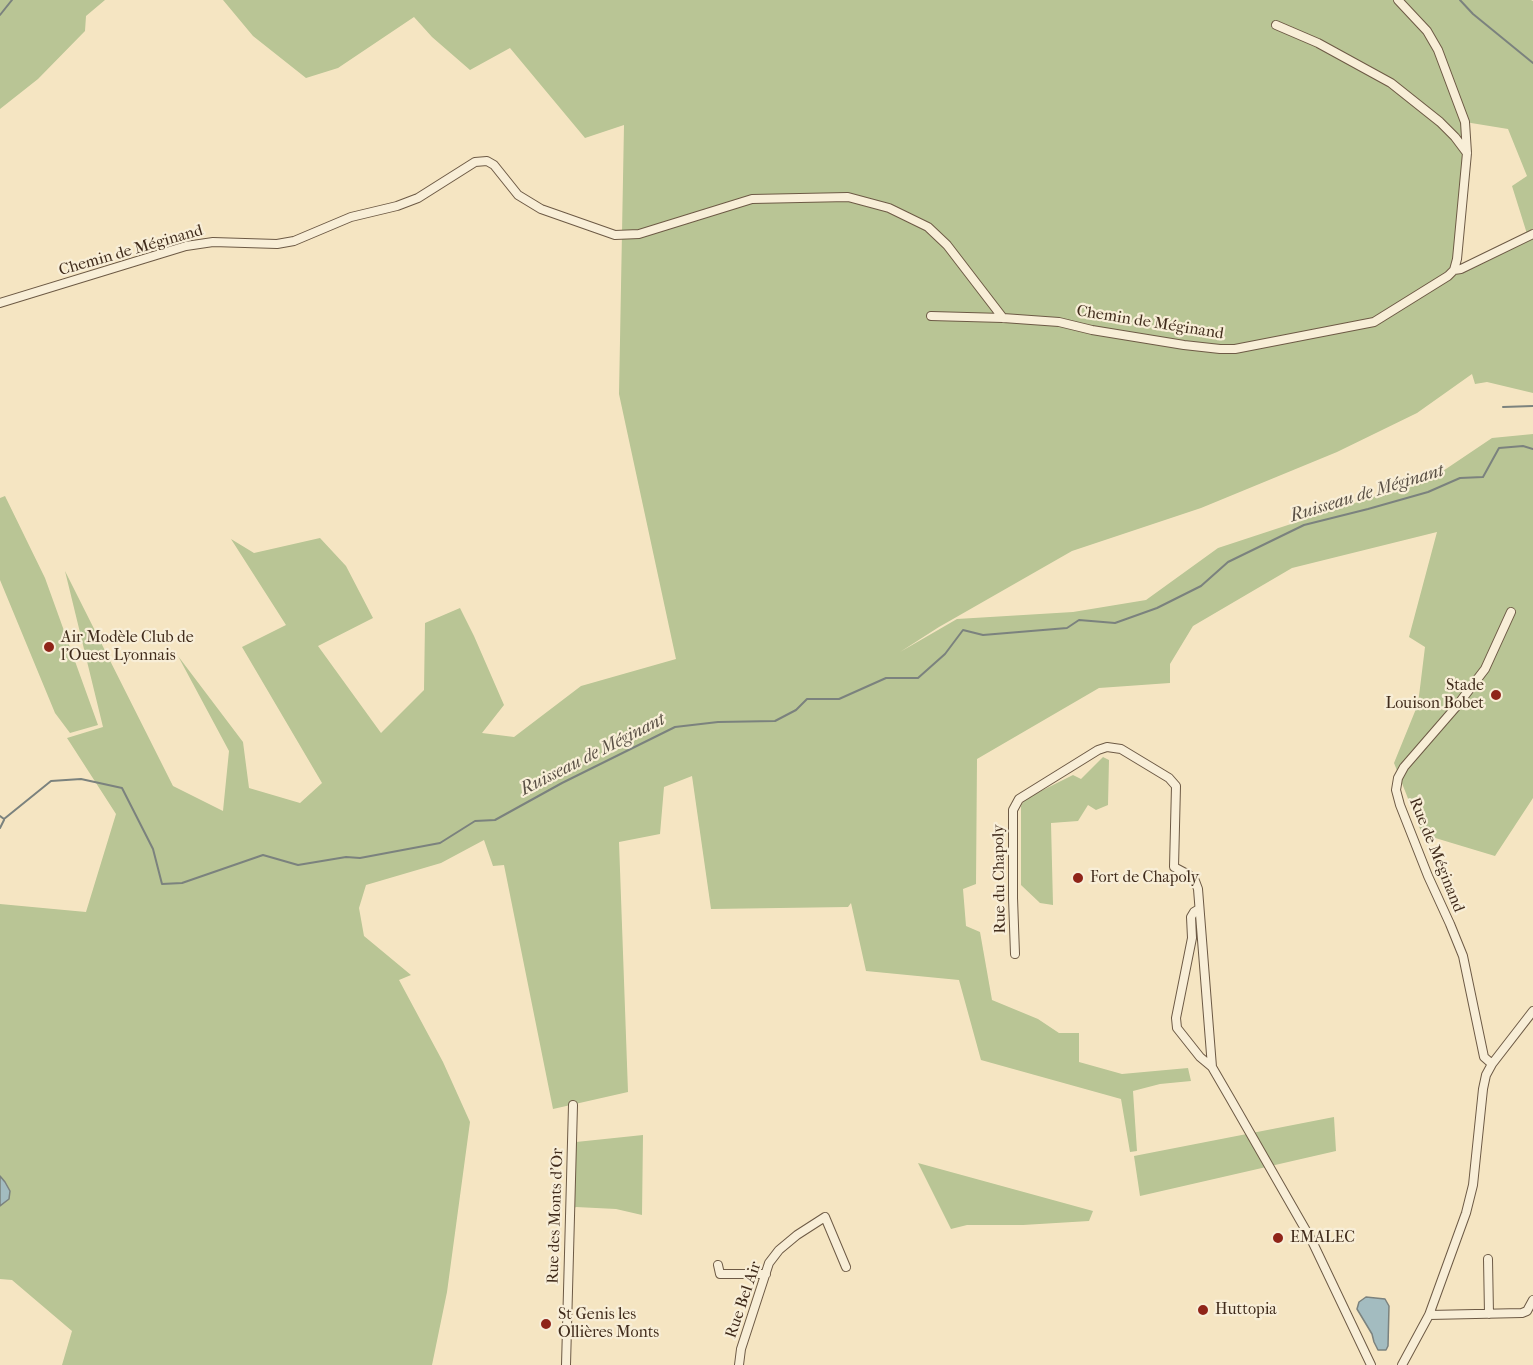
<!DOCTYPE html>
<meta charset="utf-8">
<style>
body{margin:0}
canvas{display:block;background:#f5e5c2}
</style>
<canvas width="1533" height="1365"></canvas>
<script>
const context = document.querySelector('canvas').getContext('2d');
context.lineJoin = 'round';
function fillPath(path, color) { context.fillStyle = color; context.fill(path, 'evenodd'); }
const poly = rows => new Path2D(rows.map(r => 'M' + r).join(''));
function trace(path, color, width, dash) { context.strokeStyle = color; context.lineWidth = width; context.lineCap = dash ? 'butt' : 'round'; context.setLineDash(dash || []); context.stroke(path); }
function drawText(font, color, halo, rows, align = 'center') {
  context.font = font + ' "IM FELL French Canon",serif'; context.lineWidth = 4.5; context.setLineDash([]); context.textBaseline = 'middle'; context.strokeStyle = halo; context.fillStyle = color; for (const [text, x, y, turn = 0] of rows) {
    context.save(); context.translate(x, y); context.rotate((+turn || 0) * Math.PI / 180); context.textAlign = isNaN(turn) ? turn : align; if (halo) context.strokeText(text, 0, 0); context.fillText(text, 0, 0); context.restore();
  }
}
const green = poly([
 [0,0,105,0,86,16,85,31,38,79,0,109],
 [223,0,1531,0,1533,1,1533,393,1487,382,1475,384,1472,374,1417,413,1337,452,1201,508,1072,551,939,627,900,652,957,619,1073,612,1146,600,1218,548,1434,477,1492,438,1533,434,1533,798,1495,856,1422,834,1394,763,1418,704,1425,647,1409,637,1437,532,1292,568,1193,626,1170,664,1170,683,1099,688,977,759,976,884,963,889,966,926,980,932,992,1000,1038,1019,1059,1033,1079,1033,1079,1062,1122,1074,1188,1068,1191,1081,1160,1084,1133,1091,1137,1151,1130,1152,1121,1099,981,1060,959,980,866,971,851,903,848,907,711,909,692,776,664,787,660,834,619,842,628,1092,553,1109,504,865,493,866,484,840,441,863,366,885,359,908,364,936,411,975,399,980,443,1062,470,1122,447,1292,432,1365,62,1365,72,1331,12,1280,0,1279,0,904,86,912,116,814,67,738,103,727,65,571,173,786,223,811,229,751,178,656,243,742,249,788,300,803,322,783,242,647,286,625,231,539,254,553,320,538,346,566,373,618,318,646,381,733,424,690,425,623,460,608,474,636,504,705,482,733,514,737,581,686,676,659,619,394,624,125,585,138,510,48,470,70,432,37,414,17,338,68,306,78,253,36],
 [1465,122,1508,129,1527,176,1512,186,1528,237,1454,269,1467,153],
 [5,496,45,578,98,725,70,733,55,713,0,580,0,498],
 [1103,757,1109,760,1108,805,1096,810,1088,805,1078,821,1051,823,1053,905,1040,903,1021,885,1021,806,1025,799,1073,775,1081,779],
 [1334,1117,1336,1151,1140,1196,1134,1156],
 [643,1135,642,1215,616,1209,576,1207,570,1211,572,1137,576,1142],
 [918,1163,1093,1211,1089,1221,1023,1225,967,1225,951,1229]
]);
const water = poly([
 [0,1176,5,1182,10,1191,9,1199,0,1206,0,1176],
 [1366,1297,1385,1299,1389,1306,1388,1346,1386,1350,1378,1350,1374,1342,1372,1334,1357,1309,1359,1302,1366,1297]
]);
const stream = poly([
 [1460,0,1473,14,1533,63],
 [0,15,12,0],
 [1503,407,1533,406],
 [0,816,4,819,51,781,81,779,122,788,153,849,162,884,182,883,263,855,298,865,346,857,360,858,440,843,475,821,495,820,562,783,675,727,718,722,775,721,796,710,807,699,839,699,886,678,918,678,945,654,963,630,983,635,1067,628,1079,620,1115,623,1157,608,1201,586,1228,562,1304,525,1368,509,1428,492,1460,478,1483,477,1499,448,1523,446,1533,449],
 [0,828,4,820]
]);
const minor = poly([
 [1276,25,1318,43,1391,83,1440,122,1455,137,1467,153],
 [1454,270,1461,269,1533,234],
 [0,303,186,246,213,242,277,244,294,241,351,217,397,206,418,198,475,162,487,161,494,165,518,195,541,209,615,235,639,234,752,199,848,197,889,208,928,227,947,245,1003,318],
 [931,316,1003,318,1059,322,1092,330,1184,345,1220,349,1235,349,1374,322,1448,276,1454,270,1457,259,1467,153,1465,122,1438,50,1427,31,1398,0],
 [1199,909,1194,912,1191,917,1192,938,1176,1018,1177,1028,1200,1057,1212,1067,1230,1098,1312,1241,1371,1365],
 [1015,954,1013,898,1013,810,1019,799,1098,750,1107,747,1121,749,1169,778,1176,786,1174,867,1189,875,1195,881,1198,889,1212,1067],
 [1492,1064,1484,1057,1463,956,1450,924,1428,876,1400,805,1396,790,1398,778,1404,767,1456,707,1485,669,1511,612],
 [1488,1259,1489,1314],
 [718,1265,720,1274,766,1274],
 [1429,1315,1522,1313,1527,1311,1533,1300],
 [566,1365,573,1105],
 [739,1365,741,1349,769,1263,779,1250,797,1235,825,1217,846,1267],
 [1402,1365,1429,1315,1466,1213,1473,1185,1483,1089,1486,1075,1492,1064,1533,1011]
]);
const markers = [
 [49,647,6,"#8f2418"],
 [1496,695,6,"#8f2418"],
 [1078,878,6,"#8f2418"],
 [1278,1238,6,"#8f2418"],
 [1203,1310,6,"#8f2418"],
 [546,1324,6,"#8f2418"]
];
const streetNames = [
 ["Chemin de Méginand",131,251,-16],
 ["Chemin de Méginand",1150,323,9],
 ["Rue de Méginand",1436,855,68],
 ["Rue du Chapoly",1000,879,-91],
 ["Rue des Monts d'Or",556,1216,-88],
 ["Rue Bel Air",744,1300,-71]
];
const poiNames = [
 ["Air Modèle Club de",61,638],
 ["l'Ouest Lyonnais",61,656],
 ["Stade",1484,686,"right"],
 ["Louison Bobet",1484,704,"right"],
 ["Fort de Chapoly",1090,878],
 ["EMALEC",1290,1238],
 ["Huttopia",1215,1310],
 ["St Genis les",558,1315],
 ["Ollières Monts",558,1333]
];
const waterNames = [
 ["Ruisseau de Méginant",1367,494,-17],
 ["Ruisseau de Méginant",593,755,-27]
];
fillPath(green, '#b9c595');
fillPath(water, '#a3bcc0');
trace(water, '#7b827e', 1.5);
trace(stream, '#7b827e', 2);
trace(minor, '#6d5a45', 10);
trace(minor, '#f8eed7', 8);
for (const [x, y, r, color] of markers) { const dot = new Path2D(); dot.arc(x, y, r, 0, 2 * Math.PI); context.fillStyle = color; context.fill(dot); trace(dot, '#f8eed7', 2); }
drawText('16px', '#402b1b', '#f8eed7', streetNames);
drawText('16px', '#402b1b', '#f8eed7', poiNames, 'left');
drawText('italic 18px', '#594f44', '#f8eed7', waterNames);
</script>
